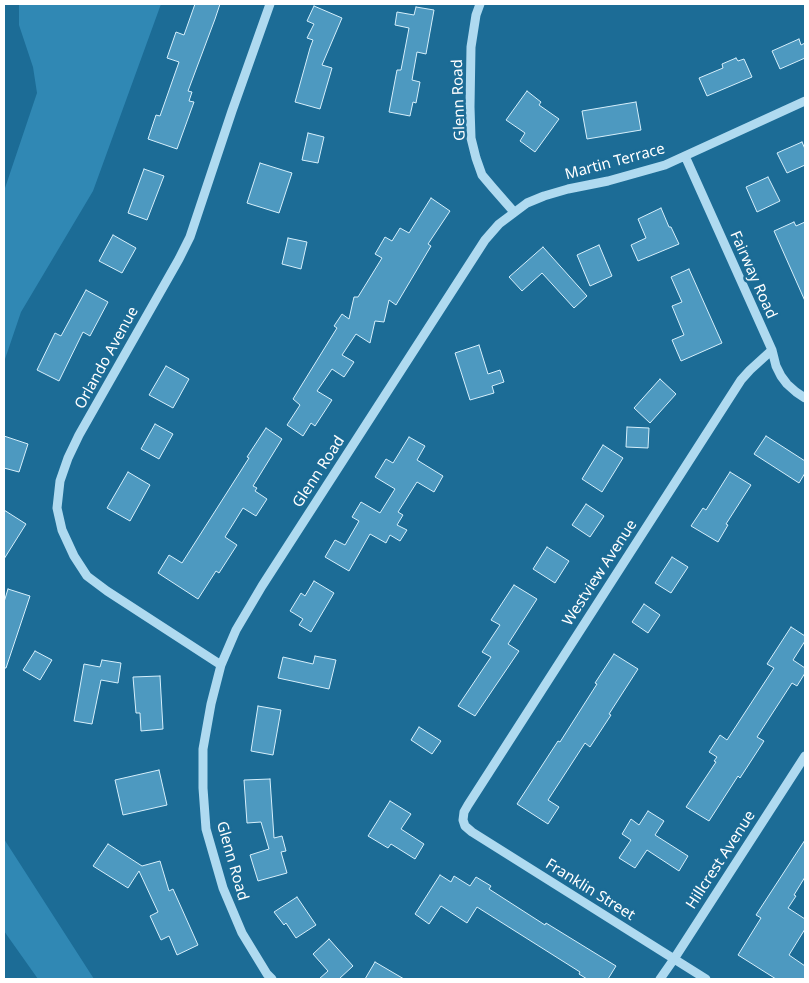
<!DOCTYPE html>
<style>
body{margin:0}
#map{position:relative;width:809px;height:983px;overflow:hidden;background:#1c6c96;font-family:"Noto Sans",sans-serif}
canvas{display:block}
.frame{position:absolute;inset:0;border:5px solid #fff;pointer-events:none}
</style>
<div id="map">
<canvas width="809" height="983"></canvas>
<div class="frame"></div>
</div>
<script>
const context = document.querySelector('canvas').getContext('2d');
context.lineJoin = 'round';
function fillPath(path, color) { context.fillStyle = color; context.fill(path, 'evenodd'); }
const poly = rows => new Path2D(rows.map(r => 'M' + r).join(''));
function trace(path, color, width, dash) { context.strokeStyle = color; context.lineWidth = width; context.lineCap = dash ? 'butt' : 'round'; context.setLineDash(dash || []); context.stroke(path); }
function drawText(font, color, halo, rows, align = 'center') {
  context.font = font + ' "Noto Sans",sans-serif'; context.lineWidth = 5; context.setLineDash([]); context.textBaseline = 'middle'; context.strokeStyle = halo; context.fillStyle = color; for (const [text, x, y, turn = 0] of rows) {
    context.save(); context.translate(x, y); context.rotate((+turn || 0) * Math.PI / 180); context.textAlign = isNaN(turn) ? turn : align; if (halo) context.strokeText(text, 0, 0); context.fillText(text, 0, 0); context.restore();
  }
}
const green = poly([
 [19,4,161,4,93,191,21,312,4,362,4,191,37,93,33,67,19,25],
 [4,839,94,979,38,979,4,931]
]);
const building = poly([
 [195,4,220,4,215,19,188,91,192,92,189,101,194,102,177,149,148,139,156,115,160,116,179,62,167,58,176,32,184,35,195,4],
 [314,6,342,18,322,65,332,68,320,109,295,102,310,48,313,40,307,38,314,24,307,21,314,6],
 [416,7,434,10,426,54,417,52,412,80,420,82,416,103,413,102,410,116,389,112,397,70,401,70,409,28,395,25,397,12,414,15,416,7],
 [799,39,801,45,805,43,805,58,780,69,772,51,799,39],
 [736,58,738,61,744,59,752,77,707,96,699,78,723,68,722,64,736,58],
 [527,91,541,102,539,105,559,119,535,152,520,141,525,133,506,120,527,91],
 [636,102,641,130,587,139,582,111,636,102],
 [308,133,324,137,318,163,302,160,308,133],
 [802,142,805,149,805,165,787,173,777,153,802,142],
 [260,163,292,173,279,213,247,203,260,163],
 [144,169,164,176,147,220,128,213,144,169],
 [768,177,780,201,757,212,746,187,768,177],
 [431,198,450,211,428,244,431,246,396,305,389,300,384,322,375,321,370,343,356,334,342,355,354,362,344,377,332,369,317,391,332,400,315,426,311,423,303,436,287,425,300,405,293,399,337,328,334,326,342,314,349,319,354,297,358,297,382,258,375,254,385,237,392,241,400,228,409,233,431,198],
 [661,208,669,227,671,227,679,244,638,261,631,245,646,238,638,219,661,208],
 [794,222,796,226,805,222,805,301,774,231,794,222],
 [113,235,136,248,122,273,99,261,113,235],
 [288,238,307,242,301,269,282,264,288,238],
 [599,245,612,276,590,286,577,255,599,245],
 [543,247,587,296,574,308,542,273,522,291,509,277,543,247],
 [689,269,722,343,681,361,672,340,684,335,672,306,682,302,671,277,689,269],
 [86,290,108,302,90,336,83,332,59,381,37,370,55,333,61,336,86,290],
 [479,345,488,374,500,370,504,382,492,386,494,393,470,400,455,353,479,345],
 [166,366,189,379,173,408,149,395,166,366],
 [660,379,676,394,650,423,634,408,660,379],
 [155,424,173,434,159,459,141,449,155,424],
 [627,427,649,428,648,448,626,447,627,427],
 [266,428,282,439,253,486,257,488,255,491,267,499,256,516,243,508,225,537,237,545,219,573,216,571,198,599,158,573,169,555,182,563,249,458,247,457,266,428],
 [4,436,28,444,19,472,4,468,4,436],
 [766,436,805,461,805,473,799,483,754,454,766,436],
 [409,437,425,446,417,460,443,476,434,492,417,482,398,512,403,515,397,525,407,530,400,541,390,535,386,543,370,534,349,571,325,557,335,540,345,545,359,521,352,517,361,502,380,513,395,489,375,477,386,459,393,463,409,437],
 [603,445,623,458,602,492,582,479,603,445],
 [128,472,150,485,130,521,107,508,128,472],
 [730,472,751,485,726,524,728,525,718,542,691,526,703,508,706,510,730,472],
 [586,504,604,516,590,537,572,525,586,504],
 [4,510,26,524,4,559,4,510],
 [547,547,569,561,555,583,533,569,547,547],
 [672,557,688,567,671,593,655,583,672,557],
 [314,581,334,593,311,632,299,625,303,619,290,611,301,593,305,596,314,581],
 [514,585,537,599,508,644,519,651,475,716,458,706,491,657,482,652,500,625,491,620,514,585],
 [8,589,30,596,6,668,4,668,4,602,8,589],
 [644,604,660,615,648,633,632,622,644,604],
 [791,627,805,636,805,641,793,660,805,668,805,673,797,686,792,683,757,737,764,741,740,778,738,776,709,821,686,807,716,762,714,761,717,757,709,752,720,735,727,740,774,668,767,664,791,627],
 [35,651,52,660,40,680,23,670,35,651],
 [614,654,638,669,609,714,611,715,590,747,585,743,548,800,559,807,548,824,517,804,558,741,560,742,597,684,595,683,614,654],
 [315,656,336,660,329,689,278,678,283,657,313,664,315,656],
 [102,660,121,663,118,683,101,680,92,724,74,721,84,664,100,667,102,660],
 [160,676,163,729,141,731,140,713,136,713,133,677,160,676],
 [258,706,281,710,273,755,251,751,258,706],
 [419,727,441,741,432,754,411,740,419,727],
 [159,770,167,805,123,815,115,780,159,770],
 [270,779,274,838,282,836,286,851,281,852,287,873,258,881,250,855,269,849,261,822,247,823,244,780,270,779],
 [390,801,411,814,401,829,424,844,415,859,391,844,388,848,368,836,390,801],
 [648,811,664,821,655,835,688,856,679,871,647,850,635,868,619,858,631,840,622,834,631,819,639,825,648,811],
 [805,840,805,877,794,895,796,896,788,908,805,919,805,929,789,955,805,966,805,979,776,979,738,955,761,918,756,915,805,840],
 [108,844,142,866,160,861,169,891,173,889,198,945,177,955,169,936,161,940,150,916,158,912,139,871,128,888,93,866,108,844],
 [440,875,451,882,454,876,470,886,476,877,491,886,489,889,545,925,546,923,616,966,608,979,587,979,579,974,580,972,477,907,467,923,441,906,429,924,415,914,440,875],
 [297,897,316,925,296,938,286,923,284,925,274,912,297,897],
 [329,939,353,966,339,979,319,979,328,971,313,954,329,939],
 [375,962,404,979,365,979,375,962]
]);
const minor = poly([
 [480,4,476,15,471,47,470,107,471,138,476,158,482,175,493,188,514,212],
 [685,156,772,350,776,366,781,376,787,384,796,392,805,398],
 [221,665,107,591,87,576,74,556,62,530,57,508,60,481,68,458,79,435,179,259,190,237,232,111,270,4],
 [272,979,267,974,242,933,223,888,206,829,203,788,203,749,211,704,221,665,236,630,262,586,485,240,499,224,527,203,544,196,568,189,608,181,665,165,805,101],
 [660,979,674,959,805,756],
 [706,979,472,832,465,826,463,820,464,812,468,805,741,380,750,370,772,350]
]);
const streetNames = [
 ["Glenn Road",459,100,-92],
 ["Martin Terrace",615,162,-15],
 ["Fairway Road",753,275,66],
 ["Orlando Avenue",107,358,-61],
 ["Glenn Road",319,472,-57],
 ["Westview Avenue",600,573,-57],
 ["Hillcrest Avenue",721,860,-57],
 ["Glenn Road",232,861,74],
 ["Franklin Street",590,890,32]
];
fillPath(green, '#3088b4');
fillPath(building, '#4d99c0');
trace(building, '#d6effb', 1);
trace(minor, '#afdaf0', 9);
drawText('15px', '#fff', '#1c6c96', streetNames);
</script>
